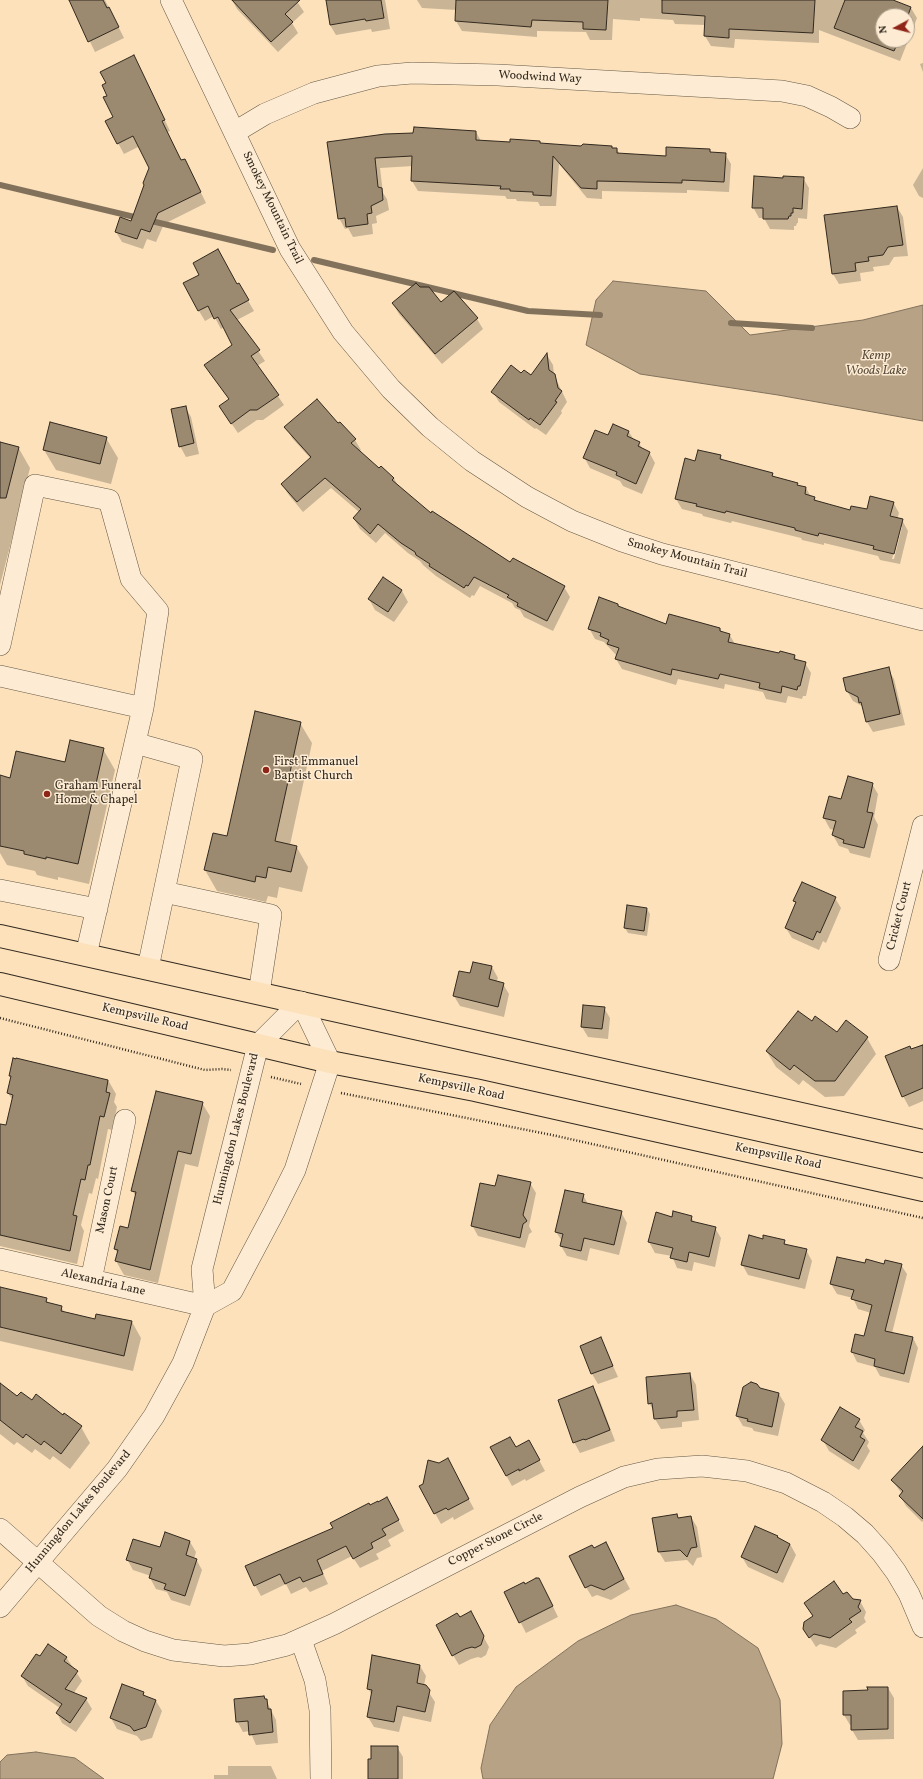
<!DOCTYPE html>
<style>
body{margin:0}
#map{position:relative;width:923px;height:1779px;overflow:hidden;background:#fce1bb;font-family:Vollkorn,serif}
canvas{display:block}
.north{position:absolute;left:875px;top:8px;width:40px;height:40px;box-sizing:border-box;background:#fdecd3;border:1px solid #ac9e8b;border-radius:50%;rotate:263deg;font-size:11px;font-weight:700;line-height:16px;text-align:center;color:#32291e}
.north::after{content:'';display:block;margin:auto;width:14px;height:18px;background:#8f2418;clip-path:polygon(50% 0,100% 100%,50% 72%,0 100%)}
</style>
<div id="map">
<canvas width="923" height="1779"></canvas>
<div class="north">N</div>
</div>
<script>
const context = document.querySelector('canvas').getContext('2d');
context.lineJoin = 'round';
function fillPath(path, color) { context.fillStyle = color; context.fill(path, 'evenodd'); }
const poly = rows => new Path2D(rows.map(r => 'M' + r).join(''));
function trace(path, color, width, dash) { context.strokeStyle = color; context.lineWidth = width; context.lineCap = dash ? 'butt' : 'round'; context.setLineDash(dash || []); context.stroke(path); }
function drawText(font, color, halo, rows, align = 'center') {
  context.font = font + ' Vollkorn,serif'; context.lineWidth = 3; context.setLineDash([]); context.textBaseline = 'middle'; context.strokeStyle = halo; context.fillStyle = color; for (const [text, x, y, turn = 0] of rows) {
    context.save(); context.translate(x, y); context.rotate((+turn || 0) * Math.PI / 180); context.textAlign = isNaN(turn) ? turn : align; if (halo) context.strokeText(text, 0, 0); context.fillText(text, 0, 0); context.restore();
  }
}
const water = poly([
 [613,281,706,291,750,335,863,320,923,305,923,421,778,395,640,374,586,345,596,300,613,281],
 [676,1605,716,1619,758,1648,780,1700,782,1744,773,1779,483,1779,481,1768,490,1725,516,1687,578,1641,631,1615,676,1605],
 [36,1752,75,1758,104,1779,0,1779,0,1762,7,1755,36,1752]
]);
const shadow = poly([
 [70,0,105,0,124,38,95,52],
 [232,0,296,0,304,12,292,23,298,33,278,52,237,9],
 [327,0,385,0,390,29,372,32,371,29,336,35,330,25],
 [417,0,890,0,911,8,917,18,900,61,819,30,819,43,735,39,734,48,711,46,705,36,706,25,675,24,673,20,640,18,640,21,613,19,612,40,590,40,586,32,537,31,537,37,462,31,456,21,457,10,422,8],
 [883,16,907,16,907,40,883,40],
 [923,63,923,72,920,64],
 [139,67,170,131,167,132,182,161,185,160,206,203,164,224,156,242,147,239,143,249,122,242,116,232,132,222,150,168,140,146,124,154,118,143,114,117,108,96],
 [476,132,481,141,617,149,620,155,667,157,710,150,711,153,725,154,731,164,729,192,687,190,687,193,602,191,602,199,587,198,559,164,556,206,540,206,538,202,517,201,516,199,507,199,505,196,418,191,412,181,413,166,380,168,383,193,387,199,389,210,376,216,377,223,372,224,373,234,353,237,348,228,345,229,339,218,328,143],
 [923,168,923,198,919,196,913,185],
 [803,178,809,188,807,219,798,218,798,223,797,223,796,226,794,226,794,230,770,229,764,218,759,218,753,207,784,179],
 [897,207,903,217,908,256,894,257,889,265,873,267,874,271,860,273,861,281,839,284,833,274],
 [239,285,254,311,237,320,265,361,257,366,284,405,263,420,257,420,238,433,220,407,230,400,206,365,234,345,224,327,221,329,214,316,205,321,199,311],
 [441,303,477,319,483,329,442,364,399,314,393,304],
 [547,355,553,365,554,375,567,402,561,411,562,413,546,435,536,428,535,429,499,402,493,392,521,375,531,376],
 [185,407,191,417,199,454,186,457,180,446],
 [338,424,355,440,361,450,359,452,379,470,394,478,398,486,431,514,510,564,564,587,570,597,553,631,524,617,520,610,515,608,512,603,480,586,474,596,472,595,470,598,436,576,423,565,420,561,408,553,385,533,376,543,360,529,354,519,359,512,331,488,303,512,288,494,282,484,311,459,292,438,286,427],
 [629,432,634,440,639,443,643,450,649,452,655,463,642,494,623,486,620,481,590,468,584,457,608,437],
 [106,438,118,458,111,484,56,470,44,450],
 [0,443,18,447,30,468,0,585],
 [720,456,723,461,772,474,775,478,797,484,798,486,806,488,811,497,814,497,817,502,851,512,868,510,893,502,899,513,897,519,902,520,908,531,900,564,880,560,878,556,824,543,824,545,802,540,801,538,732,521,731,523,703,516,702,514,682,509,676,499,696,462],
 [900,527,902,527,894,559,892,559],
 [383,579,402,591,408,602,394,622,375,610,369,599],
 [618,605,619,608,667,625,720,628,722,633,729,634,735,644,780,655,795,656,797,661,805,663,811,673,806,696,803,696,802,699,788,696,786,703,766,699,763,692,725,684,724,689,678,679,676,685,622,669,616,659,617,656,604,642,595,639,589,628],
 [888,669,894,679,905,725,873,732,867,722,862,706,853,701,847,691],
 [300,723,312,743,290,845,296,846,308,867,302,892,279,887,277,898,268,896,266,902,217,891,205,870],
 [103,749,115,770,89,884,58,877,58,880,37,875,35,871,7,865,0,853,0,776,10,779,65,763],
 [872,784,878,794,874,817,878,825,870,858,850,853,848,849,839,846,833,835,834,830,830,829,824,818,842,800],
 [835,898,841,908,826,943,823,941,819,950,792,938,786,928,796,904,795,901],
 [647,909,650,914,647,936,628,933,625,928],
 [492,967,498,978,496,982,503,984,509,994,504,1017,460,1006,454,996,471,975],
 [604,1008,610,1018,608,1039,588,1037,582,1027],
 [812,1022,837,1033,867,1038,876,1054,844,1096,825,1097,803,1080,799,1085,776,1067,767,1052],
 [923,1044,923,1101,909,1107,903,1096,911,1049],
 [10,1075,108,1080,116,1094,114,1102,117,1107,112,1130,108,1129,98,1179,96,1178,92,1194,89,1193,81,1225,84,1231,77,1264,0,1246,0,1131,7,1126,13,1101,8,1093,12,1079],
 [202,1103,210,1116,198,1167,185,1164,158,1283,124,1275,116,1261,118,1254,115,1249,129,1229,136,1197,132,1190],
 [530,1183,536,1193,529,1226,532,1232,529,1234,525,1248,478,1236,472,1225,496,1187],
 [583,1195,588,1204,621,1212,627,1223,619,1255,590,1248,587,1261,567,1256,561,1246,562,1241,556,1232],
 [691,1217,695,1223,715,1228,721,1238,715,1267,694,1262,692,1271,677,1268,672,1256,655,1253,649,1242,673,1218],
 [763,1240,784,1241,787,1246,806,1250,812,1261,805,1289,748,1275,742,1264],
 [866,1265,901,1265,907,1274,892,1333,913,1338,918,1348,909,1383,880,1376,875,1367,857,1362,852,1352,856,1335,865,1338,871,1313,858,1309,853,1298,837,1294,831,1284],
 [0,1288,46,1299,49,1304,61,1307,65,1313,96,1320,132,1322,141,1338,133,1371,0,1341],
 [601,1339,618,1377,598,1384,592,1374,582,1346],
 [690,1374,696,1385,699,1420,682,1422,682,1427,661,1429,655,1419,654,1411,649,1403],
 [0,1387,18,1398,32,1401,63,1416,81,1427,90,1443,70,1469,53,1456,50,1460,35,1449,32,1453,17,1442,14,1445,0,1434],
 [593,1388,599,1398,615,1441,580,1453,574,1442],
 [759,1389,779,1394,785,1404,778,1436,754,1431,752,1428,743,1426,737,1416],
 [859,1420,865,1430,863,1433,869,1442,867,1446,870,1451,859,1470,829,1451,823,1440],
 [516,1448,534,1451,545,1471,526,1481,525,1479,512,1486,506,1475],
 [923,1461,923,1521,922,1522,906,1506,900,1496,902,1494,892,1480],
 [453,1470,474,1509,454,1520,453,1517,441,1524,420,1486],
 [369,1506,393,1509,404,1531,388,1540,391,1546,376,1554,379,1559,360,1568,352,1556,322,1571,328,1584,310,1592,306,1587,291,1594,286,1584,261,1596,255,1585,334,1528],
 [691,1517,697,1527,702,1557,697,1558,693,1566,687,1560,665,1562,659,1552,654,1519,678,1519],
 [777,1536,779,1539,790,1544,796,1555,783,1583,748,1567,742,1557],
 [190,1542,196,1552,194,1559,196,1559,202,1570,190,1606,171,1600,167,1592,156,1589,150,1578,151,1576,133,1570,127,1559,161,1548],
 [611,1554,630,1589,611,1600,597,1595,592,1597,586,1587],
 [525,1585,545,1590,558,1617,526,1633,505,1592],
 [843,1596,860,1601,866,1612,864,1618,866,1622,855,1630,857,1633,836,1648,820,1644,816,1647,804,1628,813,1617,805,1603],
 [459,1618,476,1623,489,1647,486,1655,481,1658,478,1657,471,1659,459,1665,453,1655],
 [66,1657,82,1681,73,1694,86,1699,92,1709,76,1732,62,1723,57,1713,60,1708,28,1686,22,1676],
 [420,1666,426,1676,424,1685,435,1702,431,1722,403,1716,399,1732,374,1727,368,1717,372,1696,368,1688],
 [888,1688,894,1698,894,1739,858,1740,852,1730,852,1725,850,1725,844,1715,869,1691],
 [143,1693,146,1697,156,1701,162,1711,152,1738,141,1741,137,1736,117,1729,111,1718],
 [266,1700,276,1720,278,1743,256,1745,250,1731,243,1732,237,1721],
 [397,1747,403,1757,403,1779,369,1779],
 [228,1766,271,1766,277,1779,214,1779,214,1775,228,1775]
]);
const stream = poly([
 [0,185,273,250],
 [314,260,528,311,600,315],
 [731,323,812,328]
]);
const building = poly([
 [69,0,103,0,107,8,109,7,119,27,88,42,69,0],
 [232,0,300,0,285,14,293,22,271,42,232,0],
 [326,0,381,0,384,18,366,21,365,19,330,25,326,0],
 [456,0,608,0,606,30,583,29,583,22,532,20,531,27,455,21,456,0],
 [662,0,815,0,813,33,729,29,729,38,704,36,705,16,662,13,662,0],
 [845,0,893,0,911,7,907,18,907,16,883,16,883,40,899,40,894,51,834,28,845,0],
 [134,55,165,120,162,121,181,160,185,159,201,192,158,213,150,232,141,229,137,239,115,232,120,217,131,221,144,185,143,183,149,168,133,136,117,144,105,121,113,117,103,97,107,96,102,85,106,83,100,72,134,55],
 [414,127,476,131,476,140,510,142,510,139,540,141,540,143,581,146,583,144,612,146,612,148,617,148,617,153,666,156,666,147,710,149,710,152,726,153,724,182,682,180,682,183,597,181,597,189,581,188,553,156,551,196,533,195,533,192,510,191,510,189,500,189,501,186,411,181,412,156,375,158,378,187,382,188,383,200,371,206,372,213,367,214,368,224,346,227,345,218,338,219,327,142,385,134,413,133,414,127],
 [754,176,783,178,783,176,804,177,802,209,793,208,793,213,791,213,791,216,789,216,788,219,763,219,763,208,752,208,754,176],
 [897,206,903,245,888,247,883,255,868,257,869,261,855,263,856,271,832,274,824,215,897,206],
 [218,249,237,284,239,283,249,300,230,310,260,350,251,356,279,395,257,410,250,410,231,424,219,406,229,399,204,365,232,345,218,317,214,319,208,306,198,311,183,283,199,275,193,263,218,249],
 [416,283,420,287,429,287,441,302,454,291,478,318,435,354,392,303,416,283],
 [547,353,549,370,555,374,558,388,562,391,555,401,557,402,540,425,530,418,529,420,491,392,511,365,521,373,524,370,531,375,547,353],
 [317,399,338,423,340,422,356,439,351,443,379,468,381,466,394,478,392,480,431,513,432,511,510,562,513,558,565,586,547,621,517,606,518,603,507,597,509,595,474,577,468,586,466,585,464,588,429,566,430,564,416,555,415,552,401,543,378,524,370,534,353,518,361,509,325,478,297,502,281,484,311,457,284,427,317,399],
 [186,406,194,443,179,447,171,409,186,406],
 [50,422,107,437,100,464,43,450,50,422],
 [613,424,629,431,627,436,640,442,638,446,650,452,636,484,616,475,617,472,583,458,595,430,608,435,613,424],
 [0,442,19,447,6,498,0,498,0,442],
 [698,450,721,455,720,459,773,473,772,476,798,483,797,485,806,487,805,494,815,497,814,500,850,510,851,506,867,509,870,496,894,502,890,516,903,519,894,554,873,549,874,546,819,533,818,536,795,530,795,528,726,511,725,513,696,506,697,504,675,499,685,458,695,461,698,450],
 [383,577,402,590,388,612,368,599,383,577],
 [599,597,618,604,618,606,666,624,669,614,720,628,720,631,730,634,728,642,779,653,780,651,795,655,794,659,806,662,800,686,798,686,797,690,782,686,781,693,759,688,760,683,720,674,718,679,672,669,671,675,615,659,619,648,607,644,609,640,600,636,601,633,588,629,599,597],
 [889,667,900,714,866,722,861,702,859,703,858,697,846,691,843,678,889,667],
 [255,711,301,722,275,841,297,846,291,872,268,867,266,878,256,876,255,882,204,870,213,833,227,836,255,711],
 [70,740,104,748,78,864,46,857,46,859,24,854,24,851,0,846,0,775,10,778,16,751,65,762,70,740],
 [848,776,873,783,867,812,873,813,864,848,843,843,844,840,832,835,836,821,823,818,829,796,841,799,848,776],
 [802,882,836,897,820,933,817,931,813,940,785,928,796,902,793,901,802,882],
 [627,905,647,908,644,931,624,928,627,905],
 [473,962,492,966,489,979,504,983,498,1007,453,996,459,971,470,973,473,962],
 [583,1005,605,1007,602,1029,581,1027,583,1005],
 [798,1011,812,1021,815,1016,837,1032,846,1020,868,1037,835,1081,815,1081,794,1065,790,1070,766,1051,798,1011],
 [923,1045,923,1088,902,1097,885,1056,910,1046,911,1049,923,1045],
 [13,1058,16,1059,16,1058,108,1080,106,1092,110,1093,104,1117,100,1116,90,1165,88,1165,85,1180,81,1179,73,1215,77,1216,70,1251,0,1235,0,1124,6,1125,13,1095,7,1093,11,1076,9,1076,13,1058],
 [156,1091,203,1102,191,1154,178,1151,150,1270,115,1261,118,1250,114,1249,120,1226,128,1228,136,1192,131,1191,156,1091],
 [498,1175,531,1182,523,1215,527,1221,523,1224,520,1238,471,1226,480,1183,495,1186,498,1175],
 [565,1190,584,1194,582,1202,622,1211,614,1245,584,1238,581,1251,560,1246,563,1234,555,1232,565,1190],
 [673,1211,692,1216,691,1221,716,1227,709,1257,689,1252,687,1262,670,1258,673,1248,648,1242,656,1212,672,1217,673,1211],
 [749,1235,763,1239,763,1235,785,1240,784,1244,807,1249,799,1279,741,1265,749,1235],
 [837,1257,865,1263,866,1259,884,1264,885,1260,902,1264,885,1331,913,1337,904,1374,874,1366,875,1359,851,1352,855,1334,864,1336,872,1305,851,1299,854,1290,830,1284,837,1257],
 [0,1287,47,1298,46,1302,62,1306,61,1311,95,1319,96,1314,132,1321,124,1356,0,1327,0,1287],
 [601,1337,613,1366,591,1374,580,1346,601,1337],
 [690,1373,694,1410,677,1411,677,1417,654,1419,652,1403,648,1404,646,1377,690,1373],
 [751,1382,757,1384,760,1388,779,1393,772,1427,747,1421,748,1419,736,1416,743,1387,751,1382],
 [0,1383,17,1396,21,1392,32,1400,36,1394,63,1415,64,1413,82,1426,61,1454,44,1441,41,1445,26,1434,23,1438,0,1420,0,1383],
 [593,1386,610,1430,585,1440,584,1439,573,1443,558,1400,593,1386],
 [840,1407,860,1419,855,1427,863,1431,860,1437,865,1440,853,1461,821,1440,840,1407],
 [510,1437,516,1447,529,1440,540,1460,519,1471,519,1469,506,1476,490,1447,510,1437],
 [923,1446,923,1519,899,1496,903,1491,891,1480,923,1446],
 [448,1458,469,1499,448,1510,446,1508,434,1514,419,1486,423,1484,428,1460,439,1463,448,1458],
 [387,1497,399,1520,382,1529,386,1535,371,1543,373,1548,353,1559,346,1546,317,1560,323,1574,303,1582,300,1577,285,1584,280,1574,254,1586,245,1566,333,1528,330,1523,369,1503,370,1505,378,1501,378,1502,387,1497],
 [677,1514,678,1518,691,1516,697,1547,691,1548,687,1557,680,1550,658,1552,652,1518,677,1514],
 [755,1526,778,1536,777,1537,790,1544,777,1573,741,1557,755,1526],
 [165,1532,190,1541,186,1555,197,1559,185,1596,164,1589,166,1584,149,1578,152,1568,126,1560,133,1539,160,1547,165,1532],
 [606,1542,624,1579,604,1590,591,1585,585,1588,569,1556,592,1545,594,1548,606,1542],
 [536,1578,539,1578,553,1606,519,1623,504,1592,524,1582,525,1584,536,1578],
 [834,1581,843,1594,847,1592,853,1599,861,1600,858,1607,861,1611,849,1619,852,1622,830,1638,814,1634,809,1638,803,1629,804,1622,813,1616,804,1603,834,1581],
 [471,1611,484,1636,481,1645,475,1648,472,1647,465,1649,452,1656,436,1625,457,1613,460,1617,471,1611],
 [48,1644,67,1657,64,1661,78,1671,65,1689,87,1698,70,1723,56,1713,62,1704,21,1676,36,1654,40,1656,48,1644],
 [372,1655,420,1665,417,1683,426,1685,430,1690,425,1712,397,1706,394,1722,367,1717,372,1690,367,1689,372,1655],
 [122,1684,144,1692,143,1695,156,1700,146,1727,134,1731,130,1726,110,1718,122,1684],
 [867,1687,888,1687,888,1729,851,1730,851,1715,843,1715,843,1691,868,1690,867,1687],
 [264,1696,265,1699,267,1699,268,1709,271,1709,273,1732,249,1735,248,1721,236,1722,234,1699,264,1696],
 [371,1746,398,1746,398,1779,368,1779,368,1759,371,1759,371,1746]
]);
const path = poly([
 [0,1018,205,1070,222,1069,231,1070],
 [271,1077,301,1084],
 [341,1093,552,1135,923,1218]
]);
const minor = poly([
 [171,0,290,249,343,332,391,389,430,427,472,461,527,497,572,521,622,541,662,554,923,620],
 [235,132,265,114,314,93,378,76,412,73,498,75,782,91,807,96,831,107,850,118],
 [0,645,35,485,109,500,131,579,158,611,143,708,86,955],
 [0,676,143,708],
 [135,743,192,759,148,968],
 [0,890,97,909],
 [164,892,271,915,259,993],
 [889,960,923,826],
 [0,1259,205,1306],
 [91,1280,125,1120],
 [0,1529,99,1616,123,1631,145,1641,173,1650,224,1656,250,1654,287,1645,334,1624,580,1497,624,1477,658,1469,702,1466,747,1471,786,1483,823,1502,845,1517,865,1534,882,1553,896,1572,909,1594,923,1627],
 [0,1607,117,1469,154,1416,183,1363,205,1306,202,1269,258,1045,301,1002,330,1062,295,1170,274,1212,232,1291,205,1306],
 [301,1640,315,1680,320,1710,321,1779]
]);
const major = poly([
 [0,936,923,1141],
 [0,984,330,1062,475,1090,923,1190]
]);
const markers = [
 [266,770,4,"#8f2418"],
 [47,794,4,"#8f2418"]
];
const streetNames = [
 ["Woodwind Way",540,78,3],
 ["Smokey Mountain Trail",272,208,64],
 ["Smokey Mountain Trail",687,559,15],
 ["Cricket Court",900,916,-76],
 ["Kempsville Road",145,1018,13],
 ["Kempsville Road",461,1088,12],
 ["Hunningdon Lakes Boulevard",237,1129,-76],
 ["Kempsville Road",778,1157,12],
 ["Mason Court",108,1200,-78],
 ["Alexandria Lane",103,1283,13],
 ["Hunningdon Lakes Boulevard",79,1512,-50],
 ["Copper Stone Circle",496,1540,-27]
];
const poiNames = [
 ["First Emmanuel",274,763],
 ["Baptist Church",274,777],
 ["Graham Funeral",55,787],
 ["Home & Chapel",55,801]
];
const waterNames = [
 ["Kemp",876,357],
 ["Woods Lake",876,372]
];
fillPath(water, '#b7a286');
trace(water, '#82725c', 1);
fillPath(shadow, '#0003');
trace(stream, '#82725c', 6);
fillPath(building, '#9b8970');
trace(building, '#32291e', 1);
trace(minor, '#645745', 22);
trace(major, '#32291e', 24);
trace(path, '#32291e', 2.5, [1, 2]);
trace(minor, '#fdecd3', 21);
trace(major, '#fce1bb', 22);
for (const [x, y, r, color] of markers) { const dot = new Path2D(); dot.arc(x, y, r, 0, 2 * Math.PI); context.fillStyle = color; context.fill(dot); trace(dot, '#fdecd3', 1.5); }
drawText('12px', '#32291e', '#fdecd3', streetNames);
drawText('12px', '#32291e', '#fdecd3', poiNames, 'left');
drawText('italic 13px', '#5a4d3d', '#fdecd3', waterNames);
</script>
